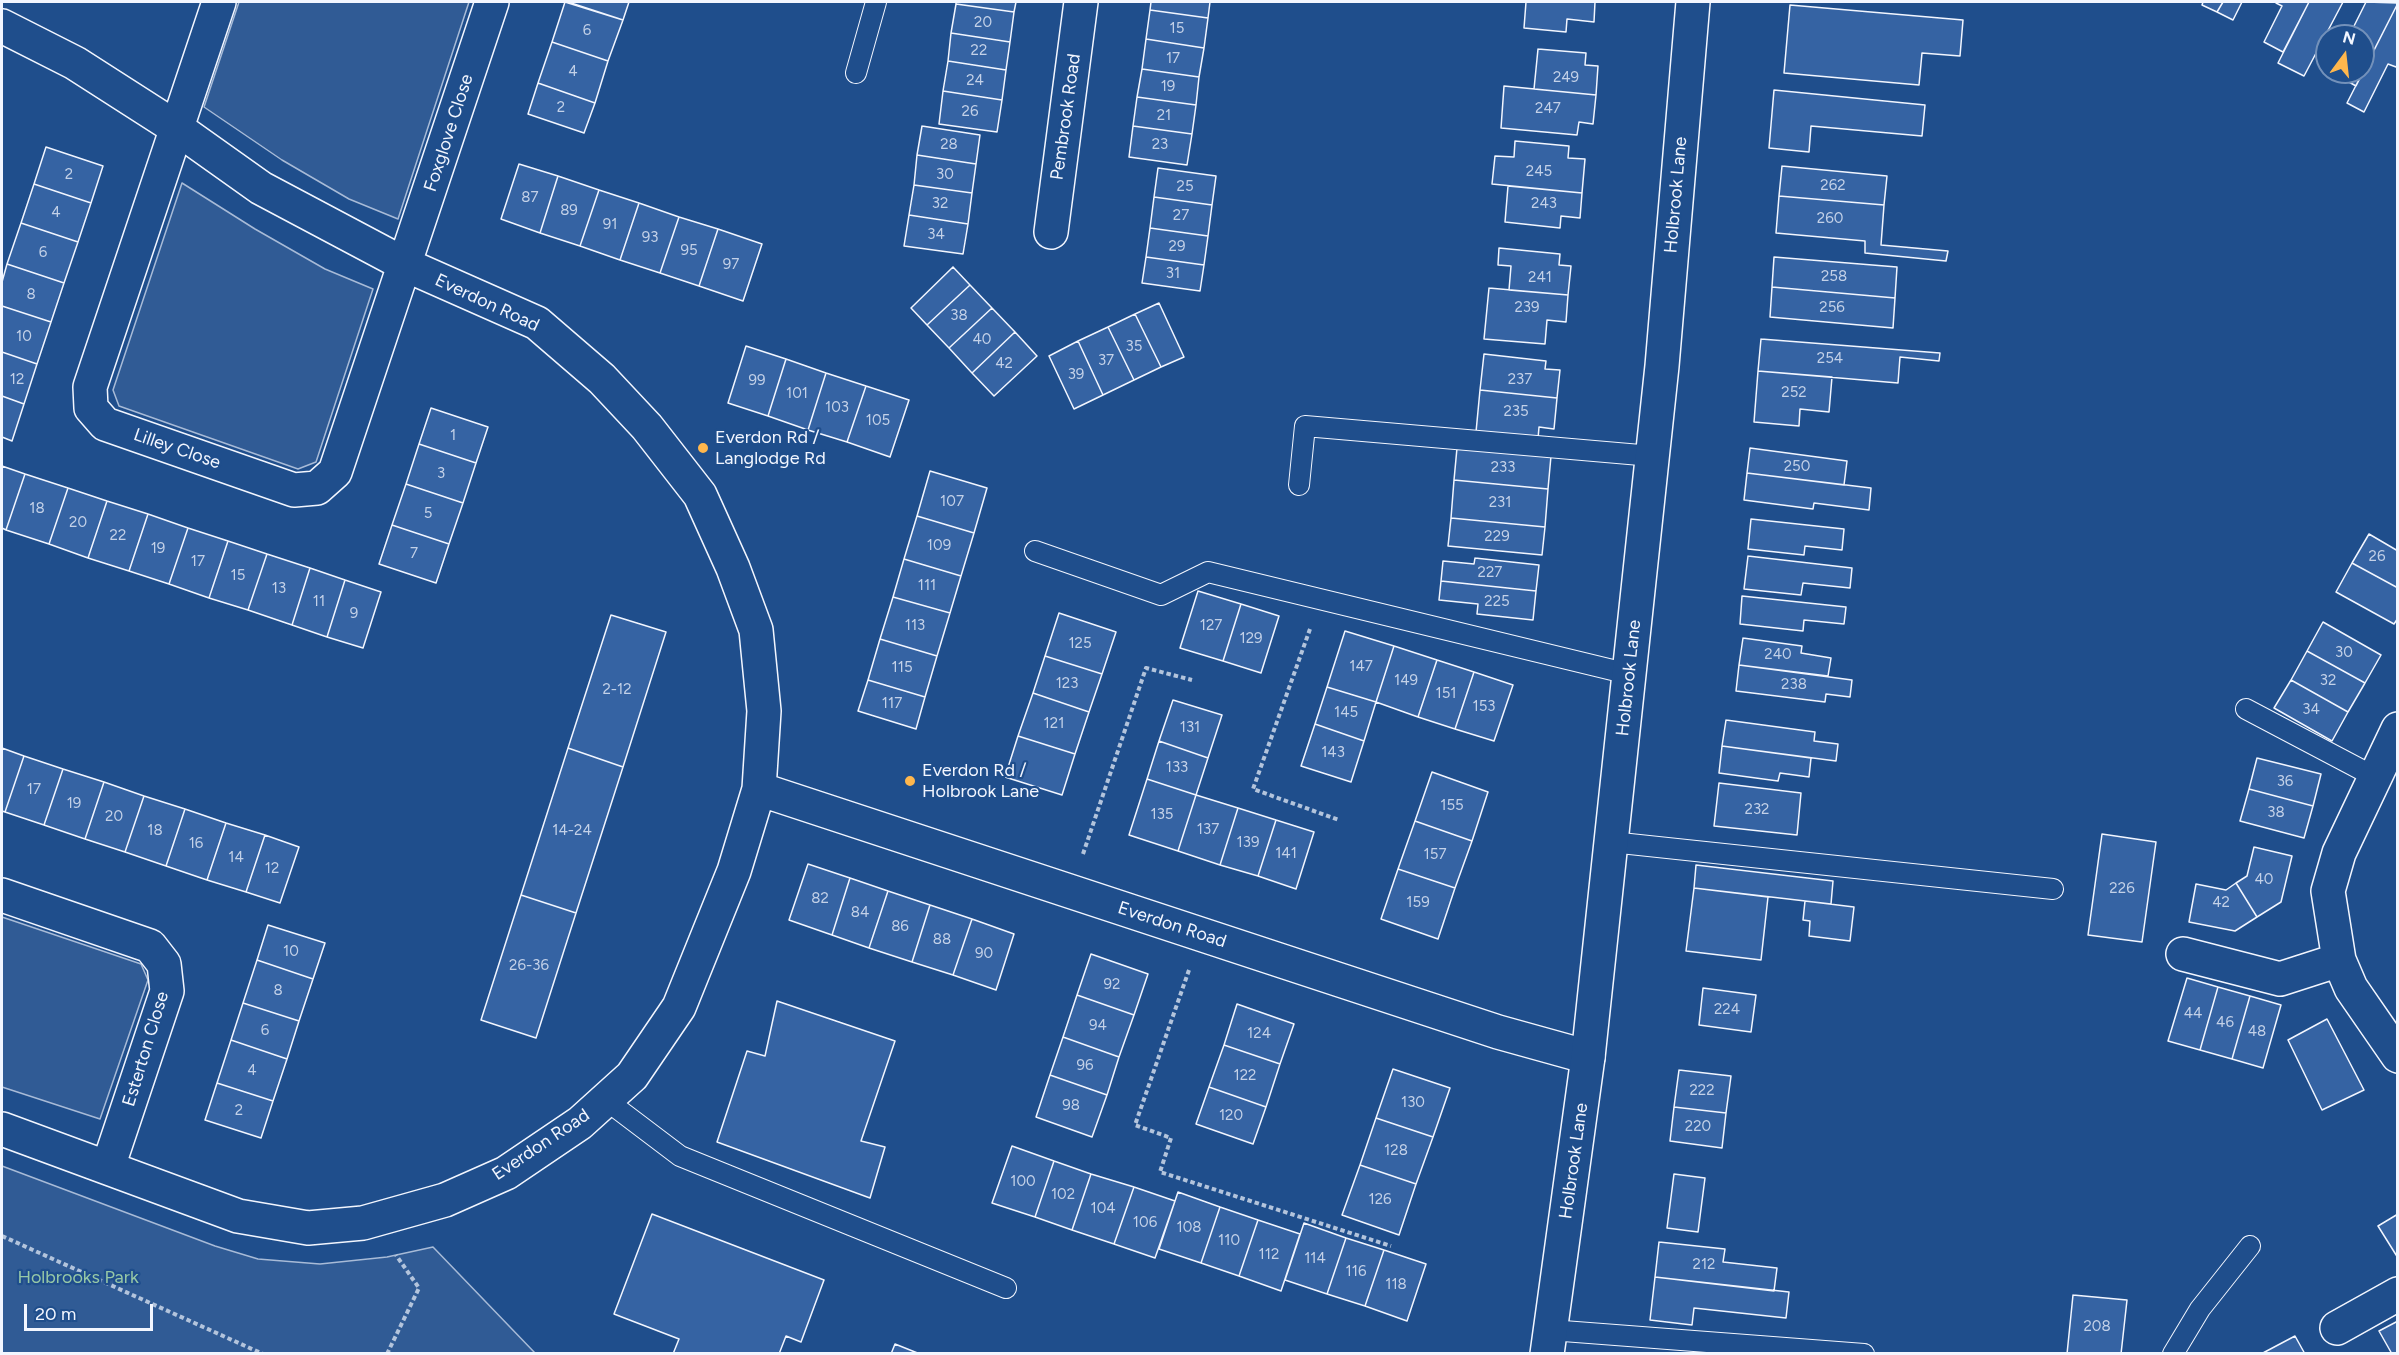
<!DOCTYPE html>
<style>
body{margin:0}
#map{position:relative;width:2399px;height:1355px;overflow:hidden;background:#1f4e8c;font-family:Figtree,sans-serif}
canvas{display:block}
.frame{position:absolute;inset:0;border:3px solid #f2f6ff;pointer-events:none}
.north{position:absolute;left:2315px;top:24px;width:60px;height:60px;box-sizing:border-box;background:#1f4e8c;border:2px solid #7391ba;border-radius:50%;rotate:15deg;font-size:16px;font-weight:700;line-height:24px;text-align:center;color:#f2f6ff}
.north::after{content:'';display:block;margin:auto;width:21px;height:27px;background:#ffb74d;clip-path:polygon(50% 0,100% 100%,50% 72%,0 100%)}
.scale{position:absolute;left:24px;top:1304px;width:129px;height:27px;box-sizing:border-box;border:3px solid #f2f6ff;border-top:0;padding-left:8px;font-size:18px;line-height:21px;white-space:nowrap;color:#f2f6ff;-webkit-text-stroke:4px #1f4e8c;paint-order:stroke}
</style>
<div id="map">
<canvas width="2399" height="1355"></canvas>
<div class="frame"></div>
<div class="north">N</div>
<div class="scale">20 m</div>
</div>
<script>
const context = document.querySelector('canvas').getContext('2d');
context.lineJoin = 'round';
function fillPath(path, color) { context.fillStyle = color; context.fill(path, 'evenodd'); }
const poly = rows => new Path2D(rows.map(r => 'M' + r).join(''));
function trace(path, color, width, dash) { context.strokeStyle = color; context.lineWidth = width; context.lineCap = dash ? 'butt' : 'round'; context.setLineDash(dash || []); context.stroke(path); }
function drawText(font, color, halo, rows, align = 'center') {
  context.font = font + ' Figtree,sans-serif'; context.lineWidth = 4.5; context.setLineDash([]); context.textBaseline = 'middle'; context.strokeStyle = halo; context.fillStyle = color; for (const [text, x, y, turn = 0] of rows) {
    context.save(); context.translate(x, y); context.rotate((+turn || 0) * Math.PI / 180); context.textAlign = isNaN(turn) ? turn : align; if (halo) context.strokeText(text, 0, 0); context.fillText(text, 0, 0); context.restore();
  }
}
const built = poly([
 [239,2,469,2,398,219,349,199,282,160,204,107,239,2],
 [182,183,255,229,325,269,373,289,316,462,298,469,119,406,113,390,182,183],
 [2,917,141,964,148,980,100,1119,2,1087,2,917],
 [2,1166,215,1246,258,1259,320,1264,387,1257,433,1247,535,1353,2,1353,2,1166]
]);
const building = poly([
 [565,2,623,20,608,61,552,42,565,2],
 [568,2,629,2,623,20,568,2],
 [956,2,1016,2,1014,12,956,4,956,2],
 [1151,2,1210,2,1208,18,1150,10,1151,2],
 [1526,2,1595,2,1594,22,1567,19,1566,32,1524,28,1526,2],
 [2203,2,2223,2,2217,12,2202,5,2203,2],
 [2223,2,2242,2,2233,20,2217,12,2223,2],
 [2277,2,2309,2,2283,52,2264,42,2282,6,2276,3,2277,2],
 [2309,2,2343,2,2304,76,2278,63,2309,2],
 [2366,2,2398,3,2363,72,2363,36,2349,36,2366,2],
 [2398,3,2398,63,2396,67,2388,64,2364,112,2347,103,2398,3],
 [956,4,1014,12,1010,42,951,33,956,4],
 [1790,5,1963,20,1960,56,1922,53,1919,85,1784,73,1790,5],
 [1150,10,1208,18,1204,48,1146,39,1150,10],
 [951,33,1010,42,1006,70,948,61,951,33],
 [1146,39,1204,48,1199,77,1142,69,1146,39],
 [552,42,608,61,595,103,538,83,552,42],
 [1538,49,1586,53,1585,65,1598,66,1596,95,1534,89,1538,49],
 [948,61,1006,70,1002,100,943,91,948,61],
 [1142,69,1199,77,1196,105,1137,97,1142,69],
 [2331,72,2363,72,2356,86,2331,72],
 [538,83,595,103,584,133,528,114,538,83],
 [1504,86,1596,95,1593,124,1579,122,1577,135,1501,128,1504,86],
 [1774,90,1925,105,1922,136,1811,126,1809,152,1769,148,1774,90],
 [943,91,1002,100,997,132,939,124,943,91],
 [1137,97,1196,105,1192,134,1133,126,1137,97],
 [922,126,980,135,976,164,917,155,922,126],
 [1133,126,1192,134,1187,165,1129,157,1133,126],
 [1515,141,1569,146,1568,158,1585,159,1582,193,1492,184,1495,156,1514,157,1515,141],
 [46,147,103,166,91,203,34,184,46,147],
 [917,155,976,164,972,193,914,185,917,155],
 [519,164,558,176,540,233,501,219,519,164],
 [1782,166,1887,176,1884,205,1779,196,1782,166],
 [1158,168,1216,176,1212,205,1154,197,1158,168],
 [558,176,599,190,580,246,540,233,558,176],
 [34,184,91,203,78,242,21,223,34,184],
 [914,185,972,193,968,224,909,215,914,185],
 [1508,186,1582,193,1580,218,1561,216,1560,228,1505,222,1508,186],
 [599,190,639,203,620,260,580,246,599,190],
 [1779,196,1884,205,1881,245,1948,251,1946,261,1865,253,1865,241,1776,233,1779,196],
 [1154,197,1212,205,1208,236,1150,228,1154,197],
 [639,203,679,217,660,273,620,260,639,203],
 [909,215,968,224,963,254,904,246,909,215],
 [679,217,718,229,699,286,660,273,679,217],
 [21,223,78,242,64,283,7,264,21,223],
 [1150,228,1208,236,1204,265,1146,257,1150,228],
 [718,229,762,244,743,301,699,286,718,229],
 [1499,248,1560,254,1559,265,1571,266,1568,295,1509,290,1511,266,1498,265,1499,248],
 [1146,257,1204,265,1200,291,1142,283,1146,257],
 [1774,257,1897,267,1895,298,1772,287,1774,257],
 [7,264,64,283,51,322,2,306,2,282,7,264],
 [953,267,970,285,927,325,911,308,953,267],
 [970,285,992,308,949,348,927,325,970,285],
 [1772,287,1895,298,1893,328,1770,317,1772,287],
 [1489,288,1568,295,1566,322,1547,320,1545,344,1484,339,1489,288],
 [1159,303,1184,357,1161,367,1135,314,1159,303],
 [2,306,51,322,37,364,2,352,2,306],
 [992,308,1015,332,972,373,949,348,992,308],
 [1135,314,1161,367,1134,380,1108,327,1135,314],
 [1108,327,1134,380,1103,395,1078,341,1108,327],
 [1015,332,1037,356,994,396,972,373,1015,332],
 [1761,339,1940,353,1939,361,1900,357,1898,383,1758,371,1761,339],
 [1078,341,1103,395,1074,409,1049,356,1078,341],
 [746,346,786,359,768,416,728,403,746,346],
 [2,352,37,364,24,404,2,396,2,352],
 [1484,354,1546,361,1545,369,1560,370,1557,398,1480,390,1484,354],
 [786,359,826,373,808,430,768,416,786,359],
 [1758,371,1832,377,1829,412,1800,409,1799,426,1754,422,1758,371],
 [826,373,866,386,847,442,808,430,826,373],
 [866,386,909,400,890,457,847,442,866,386],
 [1480,390,1557,398,1554,429,1539,427,1538,439,1476,432,1480,390],
 [2,396,24,404,12,441,2,437,2,396],
 [431,408,488,427,476,463,419,444,431,408],
 [419,444,476,463,463,503,406,484,419,444],
 [1457,448,1551,456,1548,489,1454,480,1457,448],
 [1750,448,1847,461,1844,485,1747,473,1750,448],
 [2,466,25,474,6,530,2,528,2,466],
 [930,471,987,488,974,533,917,516,930,471],
 [1747,473,1871,488,1869,510,1814,503,1813,509,1744,500,1747,473],
 [25,474,68,488,49,544,6,530,25,474],
 [1454,480,1548,489,1545,527,1451,518,1454,480],
 [406,484,463,503,449,544,392,525,406,484],
 [68,488,107,501,88,558,49,544,68,488],
 [107,501,148,514,129,571,88,558,107,501],
 [148,514,188,528,169,584,129,571,148,514],
 [917,516,974,533,961,576,904,559,917,516],
 [1451,518,1545,527,1542,555,1448,546,1451,518],
 [1751,519,1844,529,1842,550,1805,546,1804,555,1748,549,1751,519],
 [392,525,449,544,436,583,379,564,392,525],
 [188,528,228,541,209,598,169,584,188,528],
 [2369,534,2398,551,2398,588,2352,563,2369,534],
 [228,541,267,554,248,610,209,598,228,541],
 [267,554,310,568,292,625,248,610,267,554],
 [1748,556,1852,568,1850,588,1803,583,1801,595,1744,589,1748,556],
 [1475,558,1539,565,1536,591,1441,581,1443,561,1474,564,1475,558],
 [904,559,961,576,950,613,893,597,904,559],
 [2352,563,2398,588,2398,618,2394,624,2336,592,2352,563],
 [310,568,345,580,327,637,292,625,310,568],
 [345,580,381,592,363,648,327,637,345,580],
 [1441,581,1536,591,1533,620,1477,614,1478,604,1439,600,1441,581],
 [1198,591,1241,604,1223,661,1180,648,1198,591],
 [1742,596,1846,607,1844,624,1804,620,1803,631,1740,624,1742,596],
 [893,597,950,613,937,656,880,639,893,597],
 [1241,604,1279,616,1261,673,1223,661,1241,604],
 [1059,613,1116,632,1102,674,1045,656,1059,613],
 [611,615,666,632,623,767,568,748,611,615],
 [2323,622,2381,655,2365,683,2307,651,2323,622],
 [1345,631,1394,646,1376,702,1327,687,1345,631],
 [1743,638,1802,646,1801,653,1831,658,1828,676,1739,665,1743,638],
 [880,639,937,656,925,697,868,680,880,639],
 [1394,646,1437,660,1418,717,1376,702,1394,646],
 [2307,651,2365,683,2348,712,2291,680,2307,651],
 [1045,656,1102,674,1089,712,1033,693,1045,656],
 [1437,660,1474,672,1455,729,1418,717,1437,660],
 [1739,665,1852,680,1850,697,1826,694,1825,702,1736,691,1739,665],
 [1474,672,1513,685,1494,741,1455,729,1474,672],
 [868,680,925,697,916,729,858,711,868,680],
 [2291,680,2348,712,2332,741,2274,708,2291,680],
 [1327,687,1376,702,1364,741,1315,724,1327,687],
 [1033,693,1089,712,1075,754,1018,736,1033,693],
 [1173,700,1222,715,1208,758,1159,741,1173,700],
 [1726,720,1815,732,1814,741,1838,744,1836,761,1722,746,1726,720],
 [1315,724,1364,741,1351,782,1301,766,1315,724],
 [1018,736,1075,754,1062,795,1005,777,1018,736],
 [1159,741,1208,758,1196,795,1147,779,1159,741],
 [1722,746,1811,758,1809,777,1780,773,1778,781,1719,773,1722,746],
 [2,748,24,756,5,812,2,811,2,748],
 [568,748,623,767,576,913,521,895,568,748],
 [24,756,63,769,44,825,5,812,24,756],
 [2257,758,2321,774,2313,806,2249,789,2257,758],
 [63,769,104,782,85,839,44,825,63,769],
 [1432,772,1488,792,1472,841,1415,821,1432,772],
 [1147,779,1196,795,1178,851,1129,835,1147,779],
 [104,782,144,796,125,852,85,839,104,782],
 [1719,783,1801,793,1797,835,1714,826,1719,783],
 [2249,789,2313,806,2304,838,2240,821,2249,789],
 [1196,795,1238,808,1220,865,1178,851,1196,795],
 [144,796,185,809,166,866,125,852,144,796],
 [1238,808,1276,820,1258,876,1220,865,1238,808],
 [185,809,226,823,207,880,166,866,185,809],
 [1276,820,1314,832,1296,889,1258,876,1276,820],
 [1415,821,1472,841,1455,888,1398,869,1415,821],
 [226,823,265,835,246,892,207,880,226,823],
 [2102,834,2156,842,2142,942,2088,935,2102,834],
 [265,835,299,847,280,903,246,892,265,835],
 [2254,847,2292,856,2281,902,2257,917,2236,883,2247,876,2254,847],
 [808,864,850,878,832,935,789,920,808,864],
 [1696,865,1833,881,1831,904,1694,888,1696,865],
 [1398,869,1455,888,1438,939,1381,919,1398,869],
 [850,878,888,891,869,948,832,935,850,878],
 [2236,883,2257,917,2235,931,2189,922,2196,884,2226,890,2236,883],
 [1694,888,1768,897,1761,960,1686,951,1694,888],
 [888,891,930,905,912,962,869,948,888,891],
 [521,895,576,913,536,1038,481,1020,521,895],
 [1805,901,1854,907,1850,941,1809,936,1810,921,1803,920,1805,901],
 [930,905,972,919,953,975,912,962,930,905],
 [972,919,1014,934,996,990,953,975,972,919],
 [268,925,325,943,313,979,257,960,268,925],
 [1091,954,1148,974,1134,1015,1077,995,1091,954],
 [257,960,313,979,299,1021,243,1003,257,960],
 [2187,978,2218,987,2200,1050,2168,1041,2187,978],
 [2218,987,2250,996,2232,1059,2200,1050,2218,987],
 [1703,988,1756,995,1751,1032,1699,1025,1703,988],
 [1077,995,1134,1015,1119,1057,1063,1037,1077,995],
 [2250,996,2281,1005,2263,1068,2232,1059,2250,996],
 [777,1001,895,1041,861,1141,885,1147,870,1198,717,1142,747,1051,765,1056,777,1001],
 [243,1003,299,1021,287,1059,231,1040,243,1003],
 [1237,1004,1294,1024,1280,1064,1224,1045,1237,1004],
 [2327,1019,2364,1090,2322,1110,2288,1040,2327,1019],
 [1063,1037,1119,1057,1107,1095,1050,1075,1063,1037],
 [231,1040,287,1059,273,1101,217,1083,231,1040],
 [1224,1045,1280,1064,1266,1107,1209,1087,1224,1045],
 [1393,1069,1450,1088,1433,1137,1376,1118,1393,1069],
 [1679,1070,1731,1076,1726,1113,1674,1107,1679,1070],
 [1050,1075,1107,1095,1092,1137,1036,1117,1050,1075],
 [217,1083,273,1101,261,1138,205,1120,217,1083],
 [1209,1087,1266,1107,1253,1144,1196,1124,1209,1087],
 [1674,1107,1726,1113,1722,1148,1670,1141,1674,1107],
 [1376,1118,1433,1137,1416,1184,1360,1165,1376,1118],
 [1012,1146,1054,1161,1035,1217,992,1203,1012,1146],
 [1054,1161,1091,1174,1072,1230,1035,1217,1054,1161],
 [1360,1165,1416,1184,1399,1235,1342,1215,1360,1165],
 [1091,1174,1134,1187,1114,1244,1072,1230,1091,1174],
 [1674,1174,1705,1178,1698,1232,1667,1228,1674,1174],
 [1134,1187,1175,1201,1155,1258,1114,1244,1134,1187],
 [1178,1192,1220,1207,1201,1263,1159,1249,1178,1192],
 [1220,1207,1258,1220,1239,1276,1201,1263,1220,1207],
 [652,1214,824,1280,801,1342,786,1336,779,1354,673,1354,679,1339,614,1314,652,1214],
 [2398,1214,2398,1258,2378,1226,2398,1214],
 [1258,1220,1300,1234,1281,1291,1239,1276,1258,1220],
 [1304,1223,1346,1238,1327,1294,1285,1280,1304,1223],
 [1346,1238,1384,1250,1365,1306,1327,1294,1346,1238],
 [1659,1242,1725,1249,1723,1262,1777,1268,1774,1291,1655,1277,1659,1242],
 [1384,1250,1426,1264,1407,1321,1365,1306,1384,1250],
 [1655,1277,1789,1292,1786,1318,1694,1308,1692,1325,1650,1320,1655,1277],
 [2073,1295,2127,1300,2121,1354,2067,1354,2073,1295],
 [2398,1321,2398,1354,2392,1354,2379,1331,2398,1321],
 [2295,1336,2305,1354,2261,1354,2295,1336],
 [895,1344,920,1354,891,1354,895,1344]
]);
const path = poly([
 [1310,629,1253,789,1339,820],
 [1083,854,1146,668,1192,680],
 [1189,970,1135,1125,1171,1138,1160,1172,1391,1246],
 [2,1236,263,1354],
 [387,1354,419,1288,396,1255]
]);
const lane = poly([
 [856,73,876,2],
 [1299,485,1305,426,1652,456],
 [1035,551,1161,595,1208,572,1629,674],
 [2246,709,2375,777],
 [1611,842,2053,889],
 [606,1100,680,1156,1006,1288],
 [1550,1330,1864,1354],
 [2173,1354,2200,1309,2250,1246]
]);
const street = poly([
 [219,2,90,387,91,408,105,424,294,490,317,488,335,472,492,2],
 [2,26,75,63,178,129,261,188,406,265,537,323,602,379,647,427,700,495,733,568,756,630,764,711,759,789,734,871,679,1007,632,1076,580,1123,506,1173,445,1200,363,1223,308,1228,238,1216,2,1129],
 [1051,232,1081,2],
 [2398,729,2339,853,2328,891,2339,960,2351,988,2398,1056],
 [759,789,1498,1032,1588,1057],
 [2,895,150,946,164,964,167,991,108,1167],
 [2183,954,2280,979,2339,960],
 [2337,1328,2398,1294]
]);
const secondary = poly([
 [1547,1354,1588,1057,1611,842,1662,366,1693,2]
]);
const markers = [
 [703,448,6,"#ffb74d"],
 [910,781,6,"#ffb74d"]
];
const numberNames = [
 ["20",983,23],
 ["15",1177,29],
 ["6",587,31],
 ["22",979,51],
 ["17",1173,59],
 ["4",573,72],
 ["249",1566,78],
 ["24",975,81],
 ["19",1168,87],
 ["2",561,108],
 ["247",1548,109],
 ["26",970,112],
 ["21",1164,116],
 ["28",949,145],
 ["23",1160,145],
 ["245",1539,172],
 ["2",69,175],
 ["30",945,175],
 ["262",1833,186],
 ["25",1185,187],
 ["87",530,198],
 ["32",940,204],
 ["243",1544,204],
 ["89",569,211],
 ["4",56,213],
 ["27",1181,216],
 ["260",1830,219],
 ["91",610,225],
 ["34",936,235],
 ["93",650,238],
 ["29",1177,247],
 ["95",689,251],
 ["6",43,253],
 ["97",731,265],
 ["31",1173,274],
 ["258",1834,277],
 ["241",1540,278],
 ["8",31,295],
 ["239",1527,308],
 ["256",1832,308],
 ["38",959,316],
 ["10",24,337],
 ["40",982,340],
 ["35",1134,347],
 ["254",1830,359],
 ["37",1106,361],
 ["42",1004,364],
 ["39",1076,375],
 ["12",17,380],
 ["237",1520,380],
 ["99",757,381],
 ["252",1794,393],
 ["101",797,394],
 ["103",837,408],
 ["235",1516,412],
 ["105",878,421],
 ["1",453,436],
 ["250",1797,467],
 ["233",1503,468],
 ["3",441,474],
 ["107",952,502],
 ["231",1500,503],
 ["18",37,509],
 ["5",428,514],
 ["20",78,523],
 ["22",118,536],
 ["229",1497,537],
 ["109",939,546],
 ["19",158,549],
 ["7",414,554],
 ["26",2377,557],
 ["17",198,562],
 ["227",1490,573],
 ["15",238,576],
 ["111",927,586],
 ["13",279,589],
 ["11",319,602],
 ["225",1497,602],
 ["9",354,614],
 ["113",915,626],
 ["127",1211,626],
 ["129",1251,639],
 ["125",1080,644],
 ["30",2344,653],
 ["240",1778,655],
 ["147",1361,667],
 ["115",902,668],
 ["149",1406,681],
 ["32",2328,681],
 ["123",1067,684],
 ["238",1794,685],
 ["2-12",617,690],
 ["151",1446,694],
 ["117",892,704],
 ["153",1484,707],
 ["34",2311,710],
 ["145",1346,713],
 ["121",1054,724],
 ["131",1190,728],
 ["143",1333,753],
 ["133",1177,768],
 ["36",2285,782],
 ["17",34,790],
 ["19",74,804],
 ["155",1452,806],
 ["232",1757,810],
 ["38",2276,813],
 ["135",1162,815],
 ["20",114,817],
 ["137",1208,830],
 ["18",155,831],
 ["14-24",572,831],
 ["139",1248,843],
 ["16",196,844],
 ["141",1286,854],
 ["157",1435,855],
 ["14",236,858],
 ["12",272,869],
 ["40",2264,880],
 ["226",2122,889],
 ["82",820,899],
 ["159",1418,903],
 ["42",2221,903],
 ["84",860,913],
 ["86",900,927],
 ["88",942,940],
 ["10",291,952],
 ["90",984,954],
 ["26-36",529,966],
 ["92",1112,985],
 ["8",278,991],
 ["224",1727,1010],
 ["44",2193,1014],
 ["46",2225,1023],
 ["94",1098,1026],
 ["6",265,1031],
 ["48",2257,1032],
 ["124",1259,1034],
 ["96",1085,1066],
 ["4",252,1071],
 ["122",1245,1076],
 ["222",1702,1091],
 ["130",1413,1103],
 ["98",1071,1106],
 ["2",239,1111],
 ["120",1231,1116],
 ["220",1698,1127],
 ["128",1396,1151],
 ["100",1023,1182],
 ["102",1063,1195],
 ["126",1380,1200],
 ["104",1103,1209],
 ["106",1145,1223],
 ["108",1189,1228],
 ["110",1229,1241],
 ["112",1269,1255],
 ["114",1315,1259],
 ["212",1704,1265],
 ["116",1356,1272],
 ["118",1396,1285],
 ["208",2097,1327]
];
const streetNames = [
 ["Pembrook Road",1066,117,-82],
 ["Foxglove Close",449,133,-72],
 ["Holbrook Lane",1676,195,-85],
 ["Everdon Road",487,303,25],
 ["Lilley Close",177,449,19],
 ["Holbrook Lane",1629,678,-84],
 ["Everdon Road",1172,925,18],
 ["Esterton Close",146,1049,-73],
 ["Everdon Road",541,1145,-34],
 ["Holbrook Lane",1574,1161,-82]
];
const poiNames = [
 ["Everdon Rd /",715,438],
 ["Langlodge Rd",715,459],
 ["Everdon Rd /",922,771],
 ["Holbrook Lane",922,792]
];
const parkNames = [
 ["Holbrooks Park",78,1278]
];
fillPath(built, '#305b95');
trace(built, '#a8bbd7', 1.5);
fillPath(building, '#3563a3');
trace(building, '#f2f6ff', 1.5);
trace(lane, '#f2f6ff', 22);
trace(street, '#f2f6ff', 36);
trace(secondary, '#f2f6ff', 36);
trace(path, '#b3c4dc', 4, [4.5, 3]);
trace(lane, '#1f4e8c', 20);
trace(street, '#1f4e8c', 33);
trace(secondary, '#1f4e8c', 33);
for (const [x, y, r, color] of markers) { const dot = new Path2D(); dot.arc(x, y, r, 0, 2 * Math.PI); context.fillStyle = color; context.fill(dot); trace(dot, '#1f4e8c', 2); }
drawText('15px', '#c3d1e8', null, numberNames);
drawText('18px', '#f2f6ff', '#1f4e8c', streetNames);
drawText('18px', '#f2f6ff', '#1f4e8c', poiNames, 'left');
drawText('18px', '#97c8a6', '#1f4e8c', parkNames);
</script>
